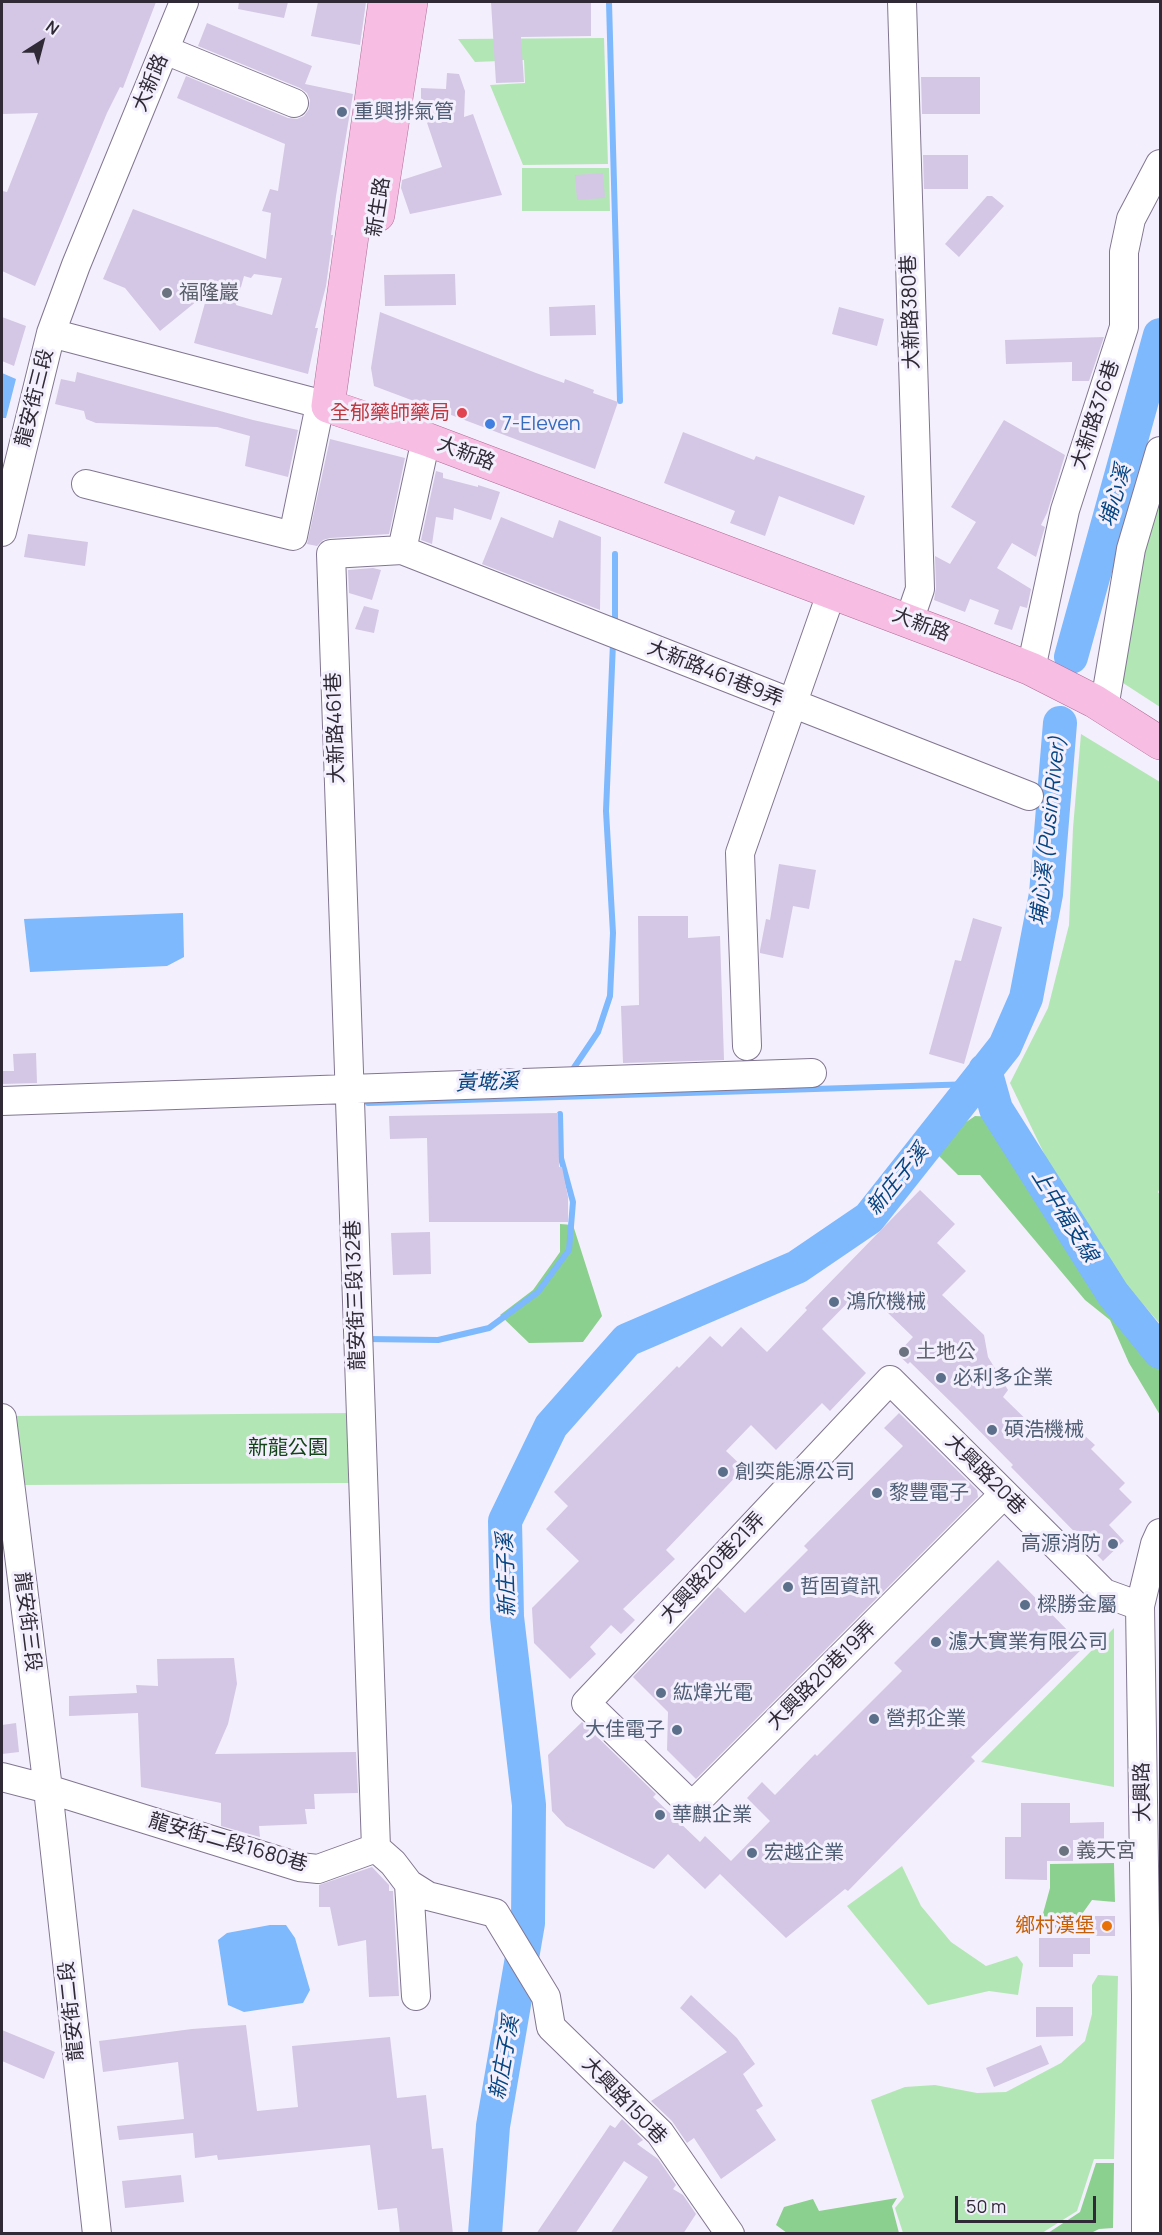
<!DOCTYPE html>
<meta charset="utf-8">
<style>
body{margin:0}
#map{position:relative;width:1162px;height:2235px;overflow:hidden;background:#f4effc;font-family:Manrope,sans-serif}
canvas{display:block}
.frame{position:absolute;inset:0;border:3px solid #2f2a36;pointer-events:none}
.north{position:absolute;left:12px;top:12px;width:60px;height:60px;-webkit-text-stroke:4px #f4effc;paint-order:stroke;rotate:36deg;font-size:16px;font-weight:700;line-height:24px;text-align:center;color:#2f2a36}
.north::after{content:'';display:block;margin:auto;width:21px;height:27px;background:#2f2a36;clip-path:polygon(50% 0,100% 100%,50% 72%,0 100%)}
.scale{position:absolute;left:955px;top:2196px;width:141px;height:27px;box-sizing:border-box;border:3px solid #2f2a36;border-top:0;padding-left:8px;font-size:18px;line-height:21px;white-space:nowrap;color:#2f2a36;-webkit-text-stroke:4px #f4effc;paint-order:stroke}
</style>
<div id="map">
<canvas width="1162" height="2235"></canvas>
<div class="frame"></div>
<div class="north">N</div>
<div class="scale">50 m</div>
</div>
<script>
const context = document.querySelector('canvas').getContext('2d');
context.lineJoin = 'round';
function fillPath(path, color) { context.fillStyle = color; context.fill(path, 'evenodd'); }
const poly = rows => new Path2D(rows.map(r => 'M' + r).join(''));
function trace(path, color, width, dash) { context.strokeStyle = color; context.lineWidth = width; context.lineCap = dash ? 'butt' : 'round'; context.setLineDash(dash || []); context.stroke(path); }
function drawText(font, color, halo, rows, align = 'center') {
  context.font = font + ' Manrope,"Noto Sans TC",sans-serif'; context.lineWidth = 6; context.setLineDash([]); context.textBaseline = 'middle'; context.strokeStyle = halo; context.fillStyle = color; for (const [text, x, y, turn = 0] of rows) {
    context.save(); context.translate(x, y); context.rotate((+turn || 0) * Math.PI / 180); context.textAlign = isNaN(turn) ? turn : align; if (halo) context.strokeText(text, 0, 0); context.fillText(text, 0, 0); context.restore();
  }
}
const green = poly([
 [604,38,608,164,523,165,490,85,525,83,524,60,475,62,458,39],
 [522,168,609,168,610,211,522,211],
 [1160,490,1160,707,1120,681,1145,542],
 [1081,734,1160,782,1160,1188,1158,1192,1160,1195,1160,1324,1110,1266,1052,1170,1010,1083,1048,1008,1069,925,1073,828],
 [349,1413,349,1483,24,1485,14,1416],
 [1114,1628,1114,1787,981,1762],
 [902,1866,921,1906,951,1942,986,1966,1017,1956,1023,1964,1018,1995,989,1991,928,2005,847,1906],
 [1098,1975,1118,1976,1114,2159,1094,2159,1077,2211,1042,2233,903,2233,895,2208,904,2197,871,2100,905,2087,935,2085,977,2093,1006,2092,1061,2063,1085,2041,1092,2014,1092,1985]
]);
const forest = poly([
 [975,1116,994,1117,1039,1197,1092,1275,1160,1363,1160,1415,1129,1363,1110,1320,1085,1300,980,1175,958,1175,939,1156,953,1131],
 [560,1224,573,1225,602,1316,583,1342,529,1343,500,1315,533,1290,560,1252],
 [1114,1863,1115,1902,1092,1900,1072,1928,1039,1928,1050,1888,1050,1864],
 [1096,2163,1114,2163,1113,2228,1099,2229,1091,2233,1048,2233,1080,2212],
 [897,2198,892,2206,899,2233,787,2233,776,2225,784,2207,813,2199,819,2211]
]);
const water = poly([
 [2,373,16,379,6,418,2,418],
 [183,913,184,957,167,966,30,972,24,919],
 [270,1925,286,1925,295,1938,310,1990,303,2003,244,2012,228,2005,218,1940,227,1933]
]);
const stream = poly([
 [609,2,620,401],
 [615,554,615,626],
 [571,1072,598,1032,610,996,613,933,606,811,613,643],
 [368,1103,974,1084],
 [367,1339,438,1340,489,1328,538,1292,569,1250,573,1202,561,1158,560,1114]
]);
const river = poly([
 [1071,657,1160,335],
 [985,1070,996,1109,1113,1294,1160,1352],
 [485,2234,493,2126,528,1923,529,1805,507,1617,505,1521,551,1426,627,1340,797,1267,869,1218,1005,1046,1026,998,1046,894,1060,723]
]);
const building = poly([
 [2,2,156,2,123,88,120,87,107,113,35,286,2,271,2,191,7,192,38,113,2,114],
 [239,2,288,2,284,18,238,9],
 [318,2,366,2,360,45,311,36],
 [491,2,591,2,591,36,521,37,524,82,496,83],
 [207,23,312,66,305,84,353,94,336,196,331,235,333,235,326,286,315,328,318,328,308,374,194,343,208,292,160,331,125,288,103,279,133,209,266,259,271,213,262,211,270,189,278,191,285,144,177,98,186,76,288,118,297,119,304,116,309,109,310,100,307,93,300,88,198,46],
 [254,274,282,278,272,315,236,305,244,276,251,278],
 [447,73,459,74,465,91,464,117,473,114,502,195,410,214,401,188,402,180,442,167,421,105,421,88,446,89],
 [921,77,980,77,980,114,922,114],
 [923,155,968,155,968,189,924,189],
 [603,173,605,198,577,200,575,175],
 [987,196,992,196,1004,206,959,257,945,244],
 [455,274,456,305,385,306,384,275],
 [595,305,596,335,550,336,549,307],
 [839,307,884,319,877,346,832,334],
 [380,312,536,373,564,383,565,379,594,390,593,393,618,402,595,469,374,386,371,368],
 [2,317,26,326,14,366,2,361],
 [1104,337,1089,381,1072,381,1072,362,1006,364,1005,340],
 [77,372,253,420,298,430,288,477,245,466,250,436,217,427,96,423,86,419,84,411,55,404,61,379,75,382],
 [1004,420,1065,455,1047,513,1041,525,1045,527,1036,557,1012,543,997,568,1031,589,1027,608,1020,606,1012,630,994,624,999,610,970,599,965,612,934,600,936,588,935,556,950,564,976,522,951,507],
 [683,432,754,460,756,456,865,496,854,525,779,496,765,536,730,523,735,511,664,483],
 [330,439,405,458,389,534,330,538,323,540,317,546,307,544],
 [436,471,443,473,443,478,478,487,478,485,500,492,491,520,454,508,453,520,436,517,432,544,421,540],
 [501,517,553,538,559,520,601,537,600,610,482,564],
 [28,534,88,542,85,566,24,557],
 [373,568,381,570,372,600,349,593,348,570],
 [364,606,379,610,374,633,355,629],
 [779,864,816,870,809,909,793,906,783,958,760,953,760,950,766,919,770,920],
 [638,916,688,916,688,938,720,936,724,1060,623,1063,621,1006,639,1005],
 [973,918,1002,927,964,1064,929,1054,955,960,961,961],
 [36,1053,37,1083,2,1084,2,1071,14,1071,13,1054],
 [558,1113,559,1167,562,1167,568,1197,568,1222,429,1222,427,1138,390,1139,389,1116],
 [920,1190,955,1224,937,1243,966,1271,942,1295,984,1335,988,1357,1008,1390,1003,1397,1042,1435,1051,1426,1073,1425,1095,1445,1091,1449,1125,1483,1119,1489,1132,1502,1109,1525,1124,1541,1103,1561,1011,1467,1013,1465,958,1409,910,1362,908,1364,897,1354,913,1337,862,1288,822,1329,866,1373,830,1411,822,1403,776,1450,751,1425,726,1451,744,1468,666,1550,675,1559,623,1609,635,1620,621,1634,611,1625,590,1647,596,1654,570,1679,534,1643,532,1608,579,1561,546,1529,568,1506,554,1492,677,1366,679,1368,710,1336,722,1347,741,1327,767,1352,807,1310,805,1308],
 [430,1232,431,1274,393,1275,391,1233],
 [899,1413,977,1490,978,1497,696,1779,667,1750,668,1712,633,1677,718,1587,745,1613,808,1550,804,1546,903,1446,884,1428],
 [998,1560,1084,1647,971,1757,975,1761,848,1891,845,1889,786,1938,720,1874,705,1889,668,1854,654,1869,566,1826,552,1811,548,1755,582,1722,656,1794,653,1797,700,1842,705,1836,731,1861,770,1821,747,1798,762,1782,775,1795,815,1754,817,1756,902,1671,894,1663],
 [234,1658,237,1684,228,1724,215,1754,356,1752,358,1793,314,1794,315,1809,305,1809,307,1824,259,1826,260,1837,221,1826,221,1803,141,1787,138,1713,69,1716,69,1696,137,1693,136,1685,158,1686,157,1659],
 [16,1723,19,1752,2,1754,2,1725],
 [1021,1803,1070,1803,1070,1823,1104,1822,1104,1840,1073,1840,1073,1861,1047,1861,1047,1880,1005,1879,1005,1837,1021,1837],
 [372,1867,389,1885,389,1891,393,1891,399,1996,369,1997,366,1940,338,1946,330,1907,319,1907,319,1885],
 [1092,1916,1115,1916,1115,1936,1091,1936],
 [1039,1938,1090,1938,1090,1954,1073,1954,1073,1967,1039,1967],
 [691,1995,737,2038,755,2064,743,2074,763,2106,756,2110,776,2140,721,2179,694,2138,687,2143,672,2121,651,2101,727,2052,680,2008],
 [1036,2007,1073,2007,1073,2036,1036,2037],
 [246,2025,257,2111,298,2107,292,2046,390,2037,397,2098,426,2095,432,2149,443,2148,453,2234,400,2234,397,2208,378,2210,370,2145,218,2160,217,2155,195,2158,193,2133,119,2140,117,2126,184,2119,178,2062,103,2072,99,2041,192,2029],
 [2,2030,55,2052,44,2079,2,2061],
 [1041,2045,1049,2064,994,2087,986,2068],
 [622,2119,643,2140,637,2144,658,2159,676,2185,673,2189,683,2195,696,2214,683,2234,610,2234,648,2177,624,2161,575,2234,536,2234,610,2125,615,2128],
 [181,2175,184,2202,125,2208,122,2181]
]);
const minor = poly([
 [902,2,920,589,909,621],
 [165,50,294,103],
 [51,333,328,406],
 [86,484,293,536,320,405],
 [2,532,51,333,76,265,184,2],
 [402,550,426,439],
 [1031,669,1065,510,1124,327,1124,252,1131,219,1160,164],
 [1104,708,1131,549,1160,451],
 [747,1046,740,853,832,591],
 [2,1101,812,1073],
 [2,1418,48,1789,97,2234],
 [1004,1494,692,1806,586,1703,890,1380,1104,1593,1140,1606],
 [2,1777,48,1789,299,1867,318,1869,376,1848,393,1863,409,1884,428,1896,495,1913,546,1997,551,2027,660,2133,730,2234],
 [376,1848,331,554,402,550,1029,796],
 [409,1884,416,1996],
 [1146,2234,1146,1995,1140,1606,1155,1544,1160,1533]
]);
const major = poly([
 [385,2,328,406,426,439,958,640,1031,669,1094,701,1160,743],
 [378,215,411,2]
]);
const markers = [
 [342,112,6,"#5c6f8a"],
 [167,293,6,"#6b7280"],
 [462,413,6,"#e0444e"],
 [490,424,6,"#3f7fe0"],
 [834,1302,6,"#5c6f8a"],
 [904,1352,6,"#6b7280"],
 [941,1378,6,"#5c6f8a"],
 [992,1430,6,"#5c6f8a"],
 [723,1472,6,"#5c6f8a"],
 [877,1493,6,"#5c6f8a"],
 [1113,1544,6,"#5c6f8a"],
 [788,1587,6,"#5c6f8a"],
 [1025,1605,6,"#5c6f8a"],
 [936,1642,6,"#5c6f8a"],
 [661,1693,6,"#5c6f8a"],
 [874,1719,6,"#5c6f8a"],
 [677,1730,6,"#5c6f8a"],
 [660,1815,6,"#5c6f8a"],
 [1064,1851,6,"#6b7280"],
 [752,1853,6,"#5c6f8a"],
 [1107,1926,6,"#e8710a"]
];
const streetNames = [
 ["大新路",151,83,-67],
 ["新生路",379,207,-81],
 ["大新路380巷",911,312,-92],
 ["龍安街三段",35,398,-76],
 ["大新路376巷",1096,415,-72],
 ["大新路",466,454,21],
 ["大新路",921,625,21],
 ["大新路461巷9弄",715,674,22],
 ["大新路461巷",336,728,-92],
 ["龍安街三段132巷",356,1295,-92],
 ["大興路20巷",985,1475,45],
 ["大興路20巷21弄",713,1568,-47],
 ["龍安街三段",27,1622,83],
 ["大興路20巷19弄",822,1676,-45],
 ["大興路",1143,1792,-91],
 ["龍安街二段1680巷",228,1843,16],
 ["龍安街二段",72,2011,-96],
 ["大興路150巷",624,2101,46]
];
const serviceNames = [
 ["重興排氣管",354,112],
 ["鴻欣機械",846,1302],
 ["必利多企業",953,1378],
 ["碩浩機械",1004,1430],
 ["創奕能源公司",735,1472],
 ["黎豐電子",889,1493],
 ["高源消防",1101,1544,"right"],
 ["哲固資訊",800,1587],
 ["樑勝金屬",1037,1605],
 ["濾大實業有限公司",948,1642],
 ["紘煒光電",673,1693],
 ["營邦企業",886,1719],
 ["大佳電子",665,1730,"right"],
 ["華麒企業",672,1815],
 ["宏越企業",764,1853]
];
const worshipNames = [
 ["福隆巖",179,293],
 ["土地公",916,1352],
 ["義天宮",1076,1851]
];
const healthNames = [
 ["全郁藥師藥局",450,413]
];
const shopNames = [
 ["7-Eleven",502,424]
];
const parkNames = [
 ["新龍公園",288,1448]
];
const foodNames = [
 ["鄉村漢堡",1095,1926]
];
const waterNames = [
 ["埔心溪",1116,496,-74],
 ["埔心溪 (Pusin River)",1049,831,-84],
 ["黃墘溪",487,1083,-2],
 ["新庄子溪",898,1180,-51],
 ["上中福支線",1064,1216,58],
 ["新庄子溪",507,1575,-92],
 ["新庄子溪",505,2058,-80]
];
fillPath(green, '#b3e6b5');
fillPath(forest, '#8bd08e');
fillPath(water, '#7eb8fd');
trace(stream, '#7eb8fd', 6);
trace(river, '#7eb8fd', 34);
fillPath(building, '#d3c7e5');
trace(minor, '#817691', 30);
trace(major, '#ae6d99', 34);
trace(minor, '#fff', 28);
trace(major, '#f8bde2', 33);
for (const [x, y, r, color] of markers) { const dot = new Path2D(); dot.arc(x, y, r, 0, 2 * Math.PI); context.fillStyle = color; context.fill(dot); trace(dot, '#f4effc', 2); }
drawText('20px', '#2f2a36', '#f4effc', streetNames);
drawText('20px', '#4e5e75', '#f4effc', serviceNames, 'left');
drawText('20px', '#5b616d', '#f4effc', worshipNames, 'left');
drawText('20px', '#be3a42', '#f4effc', healthNames, 'right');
drawText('20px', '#366cbe', '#f4effc', shopNames, 'left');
drawText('20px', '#134419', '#f4effc', parkNames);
drawText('20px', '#c56008', '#f4effc', foodNames, 'right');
drawText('italic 21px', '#054582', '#f4effc', waterNames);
</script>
